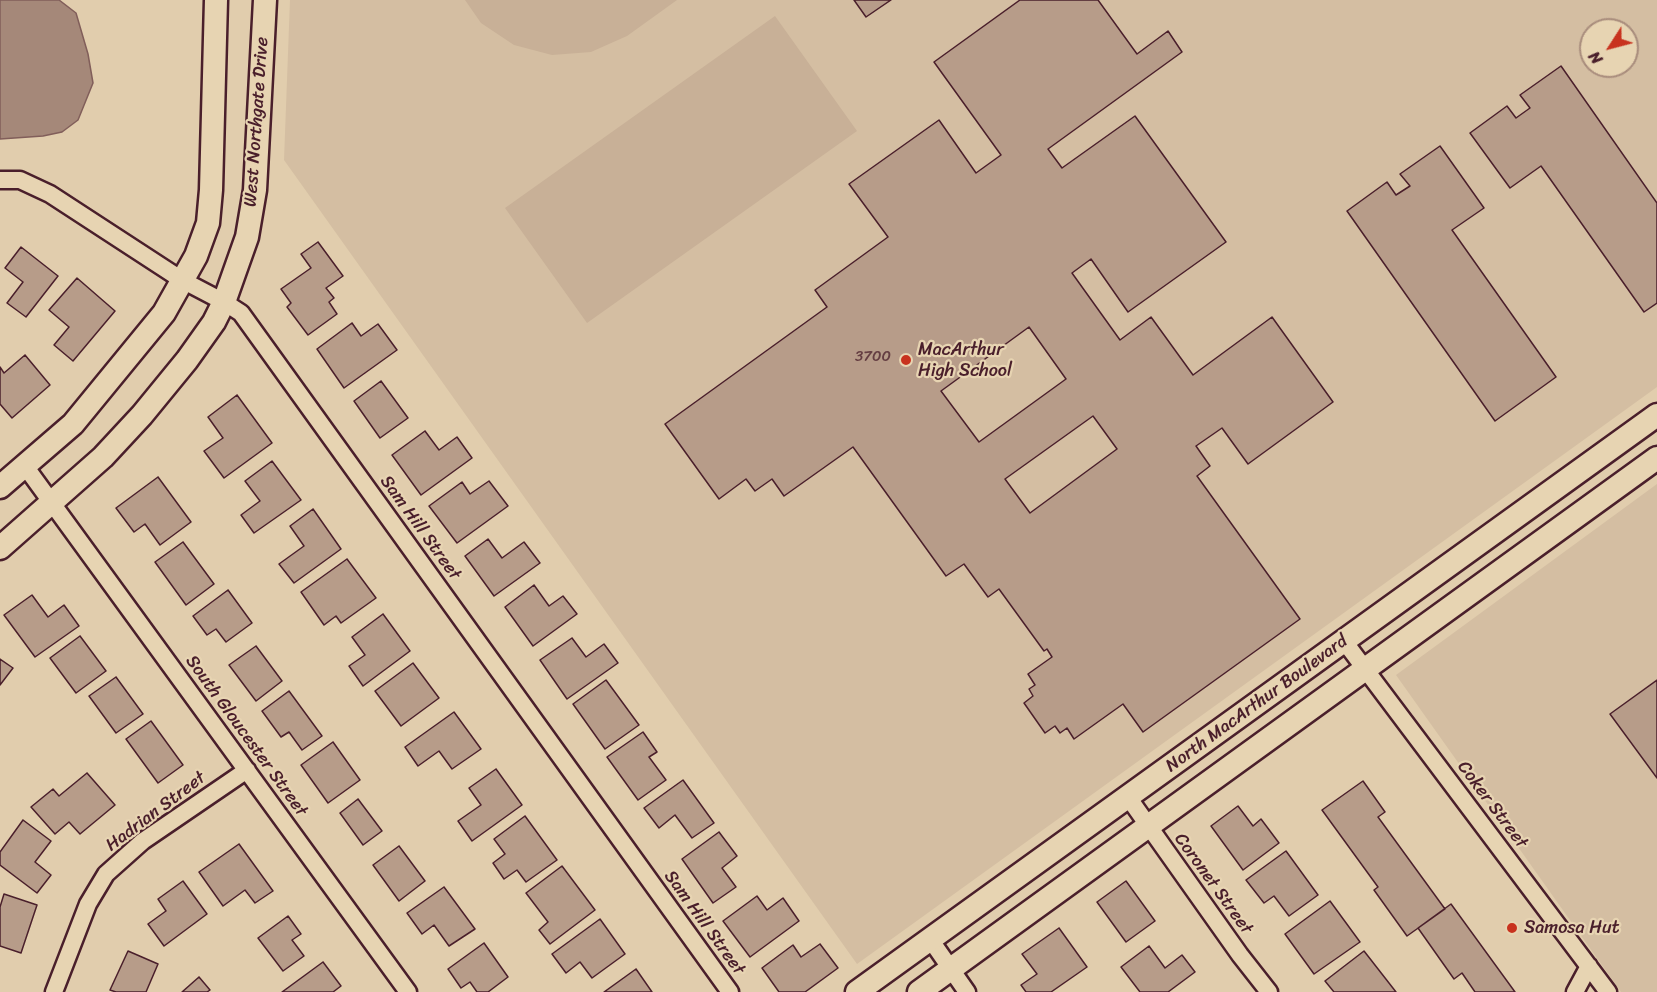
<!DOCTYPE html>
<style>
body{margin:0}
#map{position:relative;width:1657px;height:992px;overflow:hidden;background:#e1cdad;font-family:Sriracha,sans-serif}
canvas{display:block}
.north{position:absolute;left:1579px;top:18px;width:60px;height:60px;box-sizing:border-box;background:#e7d4b2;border:2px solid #a88c7c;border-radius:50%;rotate:234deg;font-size:16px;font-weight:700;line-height:24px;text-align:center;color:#4a1f2b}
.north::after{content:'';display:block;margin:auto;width:21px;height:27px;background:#c8321e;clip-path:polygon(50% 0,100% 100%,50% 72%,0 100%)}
</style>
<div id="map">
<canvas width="1657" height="992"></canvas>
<div class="north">N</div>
</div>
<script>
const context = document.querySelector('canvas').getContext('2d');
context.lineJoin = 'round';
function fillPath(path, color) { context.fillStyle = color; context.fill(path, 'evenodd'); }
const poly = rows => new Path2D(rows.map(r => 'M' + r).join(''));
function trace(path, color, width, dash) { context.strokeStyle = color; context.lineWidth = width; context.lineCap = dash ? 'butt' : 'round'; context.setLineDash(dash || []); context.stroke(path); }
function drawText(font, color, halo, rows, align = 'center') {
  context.font = font + ' Sriracha,sans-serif'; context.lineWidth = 4.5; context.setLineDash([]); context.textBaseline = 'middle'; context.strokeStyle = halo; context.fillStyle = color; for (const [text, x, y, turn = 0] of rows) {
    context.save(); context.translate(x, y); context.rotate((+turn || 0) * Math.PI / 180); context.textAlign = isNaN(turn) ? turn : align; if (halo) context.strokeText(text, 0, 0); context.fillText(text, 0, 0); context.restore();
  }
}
const built = poly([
 [290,0,1657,0,1657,387,857,964,284,160],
 [1591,30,1627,30,1627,66,1591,66],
 [1657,484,1657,992,1621,992,1396,675]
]);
const green = poly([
 [465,0,677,0,627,36,591,52,552,55,514,45,481,23],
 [775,16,857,131,587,323,505,208]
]);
const water = poly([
 [0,0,59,0,76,13,88,54,93,83,78,120,62,132,43,136,0,139,0,0]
]);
const building = poly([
 [854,0,891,0,866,17,854,0],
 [1020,0,1098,0,1137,54,1168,31,1182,52,1048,149,1062,168,1135,116,1226,242,1128,312,1091,259,1072,273,1120,340,1151,317,1193,375,1272,317,1333,402,1248,464,1222,428,1196,446,1210,466,1197,476,1300,619,1143,732,1123,704,1074,739,1067,728,1060,733,1055,726,1045,733,1024,703,1033,696,1029,689,1035,685,1028,674,1052,657,1047,649,1044,651,999,589,988,597,964,564,946,576,853,447,784,496,772,479,755,491,746,479,719,499,665,424,827,307,815,290,888,237,849,184,939,120,976,173,1001,155,934,62,1020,0],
 [1029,327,1066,379,979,442,941,391,1029,327],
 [1093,416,1117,449,1030,513,1005,479,1093,416],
 [1561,66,1657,203,1657,303,1644,312,1541,166,1510,188,1470,133,1507,106,1516,118,1530,108,1520,95,1561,66],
 [1440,146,1484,208,1452,230,1556,377,1495,421,1347,211,1387,182,1396,195,1410,186,1400,174,1440,146],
 [318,242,343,276,326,288,334,298,329,302,337,314,308,335,287,307,291,303,281,289,311,268,301,254,318,242],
 [21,247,58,276,26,317,7,303,23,282,5,268,21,247],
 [77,278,115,311,73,361,54,345,69,327,49,310,77,278],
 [352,323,361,336,378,324,397,350,344,388,317,349,352,323],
 [25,355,50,385,12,418,0,404,0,367,4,373,25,355],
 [381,381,408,418,380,438,354,401,381,381],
 [237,395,272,443,224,478,204,451,223,438,208,417,237,395],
 [425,431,439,450,457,437,472,458,421,495,392,455,425,431],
 [272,461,301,500,254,533,241,515,260,501,245,481,272,461],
 [158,477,191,522,160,545,145,524,134,532,116,508,158,477],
 [489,481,508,506,457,543,429,506,462,482,470,494,489,481],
 [313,509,341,549,294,583,279,564,304,546,290,526,313,509],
 [488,539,502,558,524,542,540,563,494,596,465,556,488,539],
 [183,542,214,584,186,605,155,562,183,542],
 [347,559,376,598,341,623,336,616,324,625,301,592,347,559],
 [534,585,549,606,563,596,577,614,533,646,505,607,534,585],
 [228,590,252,623,226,642,216,629,207,635,193,616,228,590],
 [32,595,48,617,64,605,79,626,35,657,4,615,32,595],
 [383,614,410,651,363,686,349,666,365,655,352,637,383,614],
 [80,636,106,671,76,693,50,658,80,636],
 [572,638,586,657,604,644,618,663,567,699,540,660,572,638],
 [256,646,282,681,256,701,229,665,256,646],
 [0,659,13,668,0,685,0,659],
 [413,663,439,698,401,726,375,691,413,663],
 [116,677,143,714,116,733,89,696,116,677],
 [606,680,639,725,605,749,573,704,606,680],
 [1657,680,1657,778,1610,714,1657,680],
 [289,691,322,736,302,750,289,732,281,737,262,711,289,691],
 [454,712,481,749,452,769,439,751,418,766,405,747,454,712],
 [151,721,183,765,158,783,126,739,151,721],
 [643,732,657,752,649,757,666,780,638,800,607,757,643,732],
 [333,742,360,780,328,803,301,765,333,742],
 [496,769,522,805,472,841,458,821,481,805,469,788,496,769],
 [87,773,115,805,80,834,69,822,55,834,31,807,53,789,59,796,87,773],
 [683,780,714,823,692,838,675,815,659,828,644,808,683,780],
 [1363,781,1385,812,1378,817,1445,909,1407,936,1374,890,1378,887,1322,810,1363,781],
 [358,799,382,831,363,845,340,813,358,799],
 [1238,806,1253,826,1261,819,1279,843,1243,870,1211,826,1238,806],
 [525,816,557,860,526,882,517,870,504,879,493,863,505,854,494,839,525,816],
 [23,820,51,841,35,862,51,875,37,893,0,865,0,852,23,820],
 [719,832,737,856,722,868,736,887,713,903,682,859,719,832],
 [239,844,273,891,255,903,245,890,223,906,199,872,239,844],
 [399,846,425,881,399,901,373,865,399,846],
 [1286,851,1318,895,1289,916,1274,896,1264,903,1246,880,1286,851],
 [562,866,595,910,550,944,539,930,548,922,526,893,562,866],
 [183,881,207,914,164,946,148,924,166,911,158,899,183,881],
 [1126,881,1155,921,1126,942,1097,902,1126,881],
 [444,887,475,929,449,946,434,925,422,934,407,913,444,887],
 [4,894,37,905,21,953,0,946,0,907,4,894],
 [757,896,767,910,783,898,799,921,750,957,723,921,757,896],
 [1330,901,1360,942,1314,974,1285,934,1330,901],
 [1451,904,1515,992,1475,992,1462,973,1454,979,1418,928,1451,904],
 [288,916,301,934,292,940,304,956,283,971,258,938,288,916],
 [600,919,625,954,592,978,580,962,566,973,552,954,600,919],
 [1059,928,1087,967,1051,992,1026,992,1021,985,1037,974,1022,954,1059,928],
 [484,943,508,977,488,992,477,992,470,982,461,988,448,969,484,943],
 [820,944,838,968,805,992,779,992,762,968,793,945,801,957,820,944],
 [1149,946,1165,968,1182,955,1195,972,1168,992,1140,992,1121,967,1149,946],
 [128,951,158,964,146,992,116,992,110,990,128,951],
 [1364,951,1396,992,1334,992,1325,981,1364,951],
 [323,962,341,986,333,992,282,992,323,962],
 [636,969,652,992,604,992,636,969],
 [199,977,210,990,207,992,182,992,199,977]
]);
const street = poly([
 [0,180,20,180,50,194,182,280,224,302,241,313,730,992],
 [25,466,408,992],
 [1344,641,1608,992],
 [1128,797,1240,955,1269,992],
 [930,939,967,992],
 [54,992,88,904,106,874,143,841,247,770],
 [1575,992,1589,966]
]);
const secondary = poly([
 [0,487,73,424,164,313,196,256,208,223,211,190,216,0],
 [0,548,103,457,142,415,187,360,214,322,224,302,247,237,255,190,265,0],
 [857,992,1657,415],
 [919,992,1657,458]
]);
const markers = [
 [906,360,6,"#c8321e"],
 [1512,928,6,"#c8321e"]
];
const numberNames = [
 ["3700",873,357]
];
const streetNames = [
 ["West Northgate Drive",257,122,-86],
 ["Sam Hill Street",420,528,54],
 ["North MacArthur Boulevard",1257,704,-36],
 ["South Gloucester Street",246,736,54],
 ["Coker Street",1492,805,53],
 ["Hadrian Street",156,812,-37],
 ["Coronet Street",1213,884,54],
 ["Sam Hill Street",704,923,54]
];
const poiNames = [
 ["MacArthur",918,350],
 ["High School",918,371],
 ["Samosa Hut",1524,928]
];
fillPath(built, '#d4bea2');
fillPath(green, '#c8b097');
fillPath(water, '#a58879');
trace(water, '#815e5a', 1.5);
fillPath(building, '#b79c89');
trace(building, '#4a1f2b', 1.5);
trace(street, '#4a1f2b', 21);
trace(secondary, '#4a1f2b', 27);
trace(street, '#e7d4b2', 16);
trace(secondary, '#e7d4b2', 22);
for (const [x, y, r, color] of markers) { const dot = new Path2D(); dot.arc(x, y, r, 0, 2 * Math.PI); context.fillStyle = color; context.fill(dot); trace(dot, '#e7d4b2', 2); }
drawText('15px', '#653e42', null, numberNames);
drawText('18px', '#4a1f2b', '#e7d4b2', streetNames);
drawText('18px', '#4a1f2b', '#e7d4b2', poiNames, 'left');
</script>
